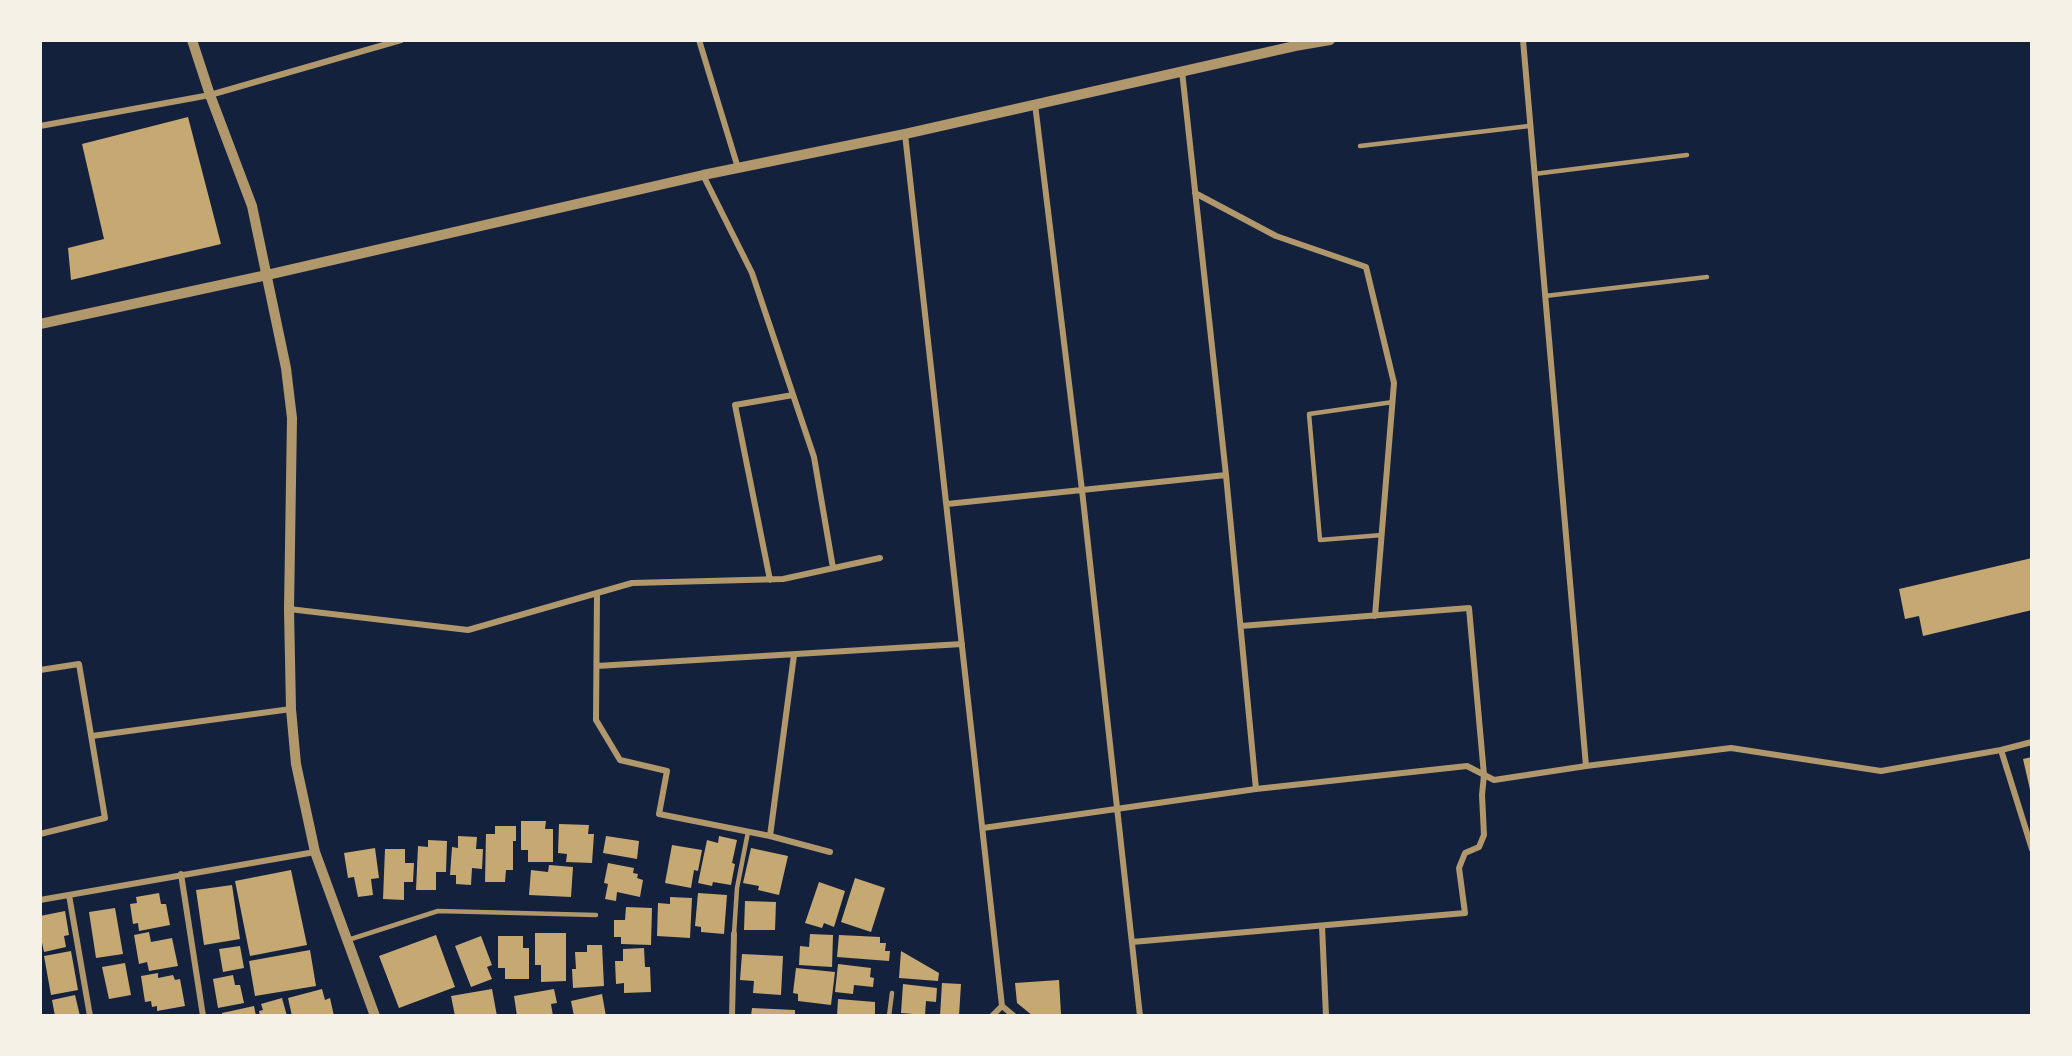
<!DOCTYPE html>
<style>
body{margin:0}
#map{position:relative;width:2072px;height:1056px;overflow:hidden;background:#14213d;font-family:"Titillium Web",sans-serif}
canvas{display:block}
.frame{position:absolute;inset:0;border:42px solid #f6f1e7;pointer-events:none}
</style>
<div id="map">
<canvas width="2072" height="1056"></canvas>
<div class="frame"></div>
</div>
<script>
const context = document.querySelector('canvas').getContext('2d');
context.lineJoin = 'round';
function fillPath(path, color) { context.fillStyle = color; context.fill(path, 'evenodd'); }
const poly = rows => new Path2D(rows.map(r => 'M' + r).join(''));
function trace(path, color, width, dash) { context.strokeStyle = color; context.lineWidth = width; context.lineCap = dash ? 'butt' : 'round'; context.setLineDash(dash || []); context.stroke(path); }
const building = poly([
 [188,117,221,244,71,280,68,248,104,239,82,144],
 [2032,558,2032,610,1923,636,1919,616,1905,619,1899,589],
 [2032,757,2032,794,2031,794,2023,759],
 [521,821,546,821,545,829,553,829,553,862,528,862,528,850,521,850],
 [559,824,589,825,588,834,594,834,592,863,566,862,567,854,558,853],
 [495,826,516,826,516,841,513,841,513,870,506,870,505,882,485,882,486,834,495,834],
 [458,836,477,837,476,849,483,849,482,869,472,868,471,885,456,884,456,875,450,875,452,847,458,848],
 [606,836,639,841,637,859,603,853],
 [719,836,737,840,732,863,735,864,731,885,713,882,712,886,698,883,707,840,718,843],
 [428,840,447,841,446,872,436,872,436,890,416,890,418,846,428,847],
 [672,845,702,850,698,871,694,870,691,888,665,883],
 [375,848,379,878,371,879,373,895,358,897,354,877,348,878,344,853],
 [751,848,788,856,779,895,758,890,759,886,743,883],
 [385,849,405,849,405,863,414,863,413,882,404,882,404,900,383,899],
 [608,863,634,868,633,873,638,874,637,878,643,880,640,897,617,892,616,901,605,899,608,884,604,883],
 [549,865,573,867,571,897,529,895,531,870,548,872],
 [291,870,307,945,250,956,235,881],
 [855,878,885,888,871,932,841,922],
 [819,882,845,891,834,927,824,923,822,928,805,923],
 [232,885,240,939,204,945,196,890],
 [159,893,161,904,166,904,170,925,139,931,138,923,133,924,130,904,137,903,136,897],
 [698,893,727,895,724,934,701,932,701,927,695,926],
 [670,897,692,898,690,938,657,936,658,903,670,904],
 [745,901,776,902,775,930,744,930],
 [626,907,652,908,651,945,621,944,621,937,614,937,614,920,625,920],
 [115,908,123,954,96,958,89,912],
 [65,911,69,935,64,936,66,947,44,952,40,933,40,916],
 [149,932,151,942,172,938,178,966,149,971,147,962,139,964,134,935],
 [535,933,566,933,566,981,541,982,541,965,535,965],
 [810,934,833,935,832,967,799,965,800,946,809,947],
 [436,935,455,987,399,1008,379,956],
 [839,935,880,937,880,943,886,943,885,951,890,951,889,961,837,957],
 [481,936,492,965,487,967,492,979,471,987,455,946],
 [498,936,523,936,523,948,529,948,529,979,505,979,505,968,498,968],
 [587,945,602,945,604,986,573,988,572,969,576,969,575,952,587,952],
 [240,946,244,968,223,972,219,949],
 [644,948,645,967,650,967,651,992,624,993,624,983,616,984,615,961,623,961,623,949],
 [310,950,316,986,255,996,249,961],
 [71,951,78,990,51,995,44,956],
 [901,951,939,973,938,981,899,978],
 [742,954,783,956,781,995,753,993,754,981,740,980],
 [125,963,131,995,109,999,102,967],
 [838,964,871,968,870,977,874,978,873,987,854,985,853,994,835,992],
 [796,968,835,972,831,1005,798,1001,798,994,793,993],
 [158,973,158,978,173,975,175,980,180,979,185,1006,157,1011,157,1006,152,1007,151,1001,145,1002,141,976],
 [233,975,235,985,240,985,244,1003,218,1008,213,979],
 [1059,980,1061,1014,1058,1014,1058,1016,1033,1016,1017,1003,1015,983],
 [942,983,961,984,959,1016,940,1016],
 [903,984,937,988,936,1002,926,1001,925,1015,901,1013],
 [322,989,325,1000,330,998,334,1016,292,1016,288,998],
 [492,989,497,1016,455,1016,451,996],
 [554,989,557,1003,551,1004,553,1016,517,1016,514,996],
 [602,994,606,1016,574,1016,571,1001],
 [75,995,80,1016,55,1016,52,1000],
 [282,998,287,1016,260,1016,259,1011,263,1010,261,1004],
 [838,999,875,1002,875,1016,837,1016],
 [254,1006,256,1016,222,1016,222,1013],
 [752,1008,795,1010,795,1016,751,1016]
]);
const service = poly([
 [1360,146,1529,126],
 [1534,174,1687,155],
 [1545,296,1707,277],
 [1382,535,1320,540,1309,414,1393,402],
 [734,934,737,888,748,832],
 [348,940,438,911,596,915],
 [889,1016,892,993]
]);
const minor = poly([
 [699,40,738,168],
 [1523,40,1586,766],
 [1182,71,1226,475,1256,789],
 [1035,104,1082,490,1140,1016],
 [40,126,210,95,401,40],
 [905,134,1002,1006,992,1016],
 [703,175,752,273,814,457,833,568],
 [1195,193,1276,236,1366,267,1394,383,1375,616],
 [947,504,1226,475],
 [770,580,735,405,793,395],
 [597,593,596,720,620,760,667,771,659,814,770,836,830,852],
 [289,609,468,630,632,583,783,579,880,558],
 [597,666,962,644],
 [40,670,79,664,105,818,40,834],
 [92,736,291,709],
 [2001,750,2032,849],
 [983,828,1256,789,1467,766,1494,780,1586,766,1731,748,1881,771,2001,750,2032,742],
 [770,836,794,655],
 [181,874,203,1016],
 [69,895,90,1016],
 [40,900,315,852],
 [1322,926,1326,1016],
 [1132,942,1465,913,1459,868,1465,853,1479,847,1484,835,1482,795,1484,775,1469,608,1241,626],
 [1002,1006,1014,1016],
 [732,1016,734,934]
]);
const tertiary = poly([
 [192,40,210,95,252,206,286,368,292,418,289,609,291,709,296,764,315,852,375,1016],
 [40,324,267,275,703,175,905,134,1295,46,1330,40]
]);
fillPath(building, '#c6a872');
trace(service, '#b1986c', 4.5);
trace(minor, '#b1986c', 6);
trace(tertiary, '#b1986c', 10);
</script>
